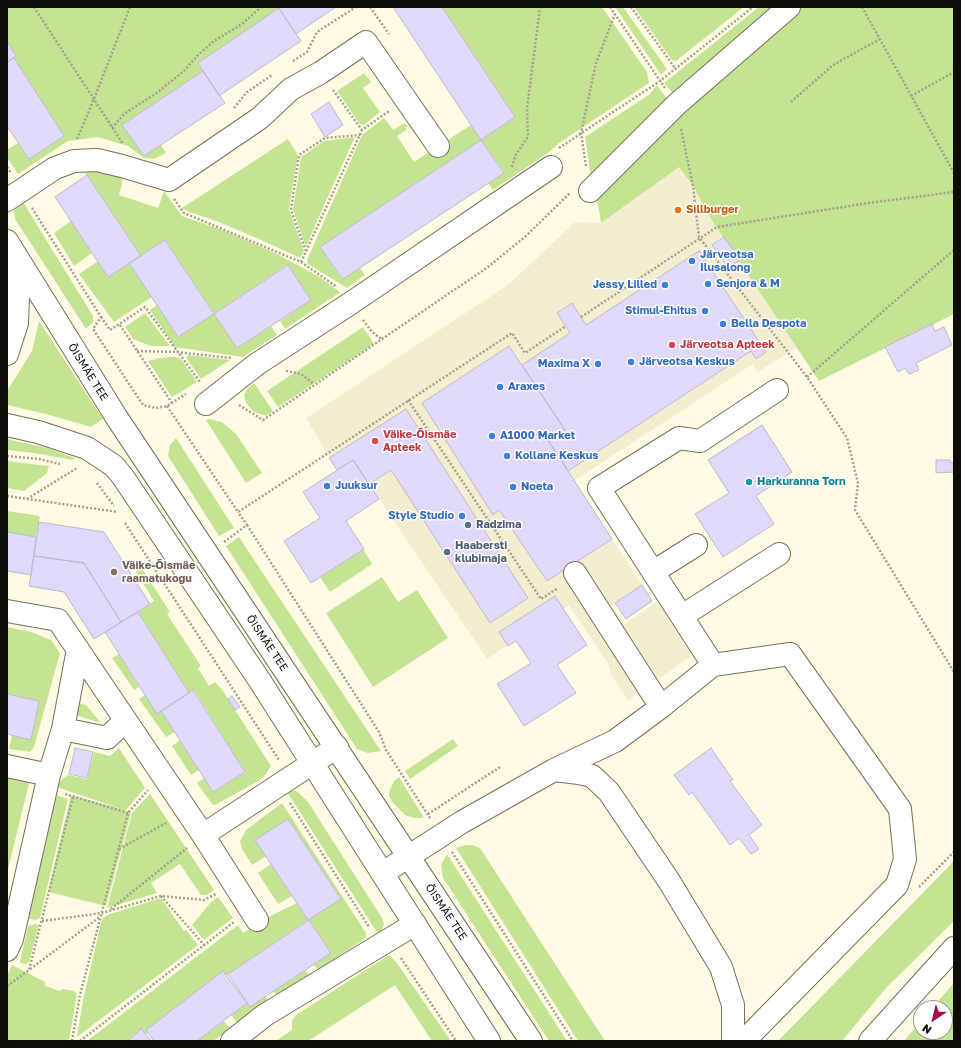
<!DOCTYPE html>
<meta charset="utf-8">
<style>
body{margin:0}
#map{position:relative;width:961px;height:1048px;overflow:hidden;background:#fffae4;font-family:"Golos Text",sans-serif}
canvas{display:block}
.frame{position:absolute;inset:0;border:8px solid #0f0d07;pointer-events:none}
.north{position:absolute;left:913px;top:1000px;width:40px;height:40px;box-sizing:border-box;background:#fff;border:1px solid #9f9e9c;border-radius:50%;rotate:215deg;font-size:11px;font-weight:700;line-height:16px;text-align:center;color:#0f0d07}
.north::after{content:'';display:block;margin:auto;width:14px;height:18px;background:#a10c50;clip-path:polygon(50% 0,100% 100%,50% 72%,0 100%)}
</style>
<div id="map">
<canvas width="961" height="1048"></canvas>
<div class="frame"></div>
<div class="north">N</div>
</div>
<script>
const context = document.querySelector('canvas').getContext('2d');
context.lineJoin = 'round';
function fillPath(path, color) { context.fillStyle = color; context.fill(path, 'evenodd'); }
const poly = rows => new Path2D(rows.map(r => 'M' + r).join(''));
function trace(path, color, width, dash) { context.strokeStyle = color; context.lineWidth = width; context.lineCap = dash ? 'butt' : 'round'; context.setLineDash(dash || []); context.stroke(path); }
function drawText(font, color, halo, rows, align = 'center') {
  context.font = font + ' "Golos Text",sans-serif'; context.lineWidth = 3; context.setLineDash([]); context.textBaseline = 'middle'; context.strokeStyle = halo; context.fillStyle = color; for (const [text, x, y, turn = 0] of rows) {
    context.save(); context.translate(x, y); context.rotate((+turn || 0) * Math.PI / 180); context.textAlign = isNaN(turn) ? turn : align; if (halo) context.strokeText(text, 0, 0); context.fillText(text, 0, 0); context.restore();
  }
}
const built = poly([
 [679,166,797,347,758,372,753,364,574,481,642,585,612,606,624,624,658,601,691,656,628,701,611,674,609,665,569,605,487,659,353,460,337,470,306,418,508,285,575,222,601,223]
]);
const green = poly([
 [7,7,278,7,279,8,198,63,203,71,122,125,144,156,161,145,166,153,154,159,144,158,128,146,98,137,68,141,18,174,7,157,7,150,18,143,29,159,64,136,14,58,16,56,7,41],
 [442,7,602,7,647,72,649,83,559,143,548,153,493,190,488,183,504,172,481,140,320,247,342,279,360,268,365,275,347,288,308,264,307,260,362,135,384,118,393,130,403,124,407,125,406,130,397,136,414,162,471,125,481,140,515,117],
 [615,7,623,7,667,69,661,75],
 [634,7,744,7,676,61,672,60],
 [759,7,776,7,674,95,664,83],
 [789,7,954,7,954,314,819,381,713,222,693,186,679,167,601,223,598,204,590,191],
 [364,73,371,82,363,88,380,112,364,125,360,124,337,91],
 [657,85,668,100,636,129,591,178,585,137,650,94],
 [355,137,317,221,306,247,293,210,301,157,324,141],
 [288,139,298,155,289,209,304,251,300,258,261,240,219,222,189,212,182,208],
 [94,170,121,177,123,180,119,195,158,208,164,191,182,216,225,231,275,253,318,276,339,291,339,293,285,329,280,321,311,300,287,265,214,314,237,348,271,326,277,335,243,357,175,347,150,310,157,305,178,337,214,313,165,240,141,256,84,171],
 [23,202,93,316,93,322,86,329,15,219,14,211],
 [71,221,92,253,74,266,54,233],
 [98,261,108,277,129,263,152,297,114,322,79,274],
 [145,313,170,346,151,346,133,339,125,327],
 [39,321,103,419,91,427,46,414,7,405,7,391,32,351],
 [363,327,374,344,278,407,267,391],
 [188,355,230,360,201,379,186,358],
 [175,357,181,359,197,382,172,397,148,361,160,358],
 [254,383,273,411,266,416,254,412,246,403,244,395,248,388],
 [209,419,222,422,236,434,262,473,246,483,206,420],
 [176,438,234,528,219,536,168,456,170,445],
 [7,439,47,448,75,458,72,460,34,453,7,450],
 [7,461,31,464,49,466,47,473,24,491,7,488],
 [7,511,40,516,36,537,7,532],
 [239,537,381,751,368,753,357,749,226,546],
 [363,549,372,564,330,592,320,577],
 [141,567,170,612,167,614,201,666,198,668,209,686,215,682,223,691,271,766,266,774,260,780,215,805,212,804,197,783,204,778,213,792,245,772,194,690,189,693,138,612,154,601,135,570],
 [382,577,398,602,417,590,448,638,373,687,326,613],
 [7,627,31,632,51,640,60,653,34,747,30,752,9,749,12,735,31,739,39,701,7,694],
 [119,654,139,687,134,690,112,658],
 [145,695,157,713,161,711,175,732,166,737,139,699],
 [77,703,86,705,101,723,69,713],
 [453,739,458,746,410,779,405,771],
 [180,740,199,770,191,775,172,746],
 [119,748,145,788,125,811,131,813,106,906,48,892,71,795,121,809,57,787,56,784,68,775,87,779,94,752,110,756],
 [7,776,29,783,7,874],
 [399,777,424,818,414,818,405,815,393,803,389,796,390,790,394,781],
 [291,790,298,792,308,802,382,918,384,924,380,937,287,792],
 [53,794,68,799,40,918,36,920,24,918],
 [150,794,214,890,206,895,201,895,180,864,151,883,157,893,107,908,132,813],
 [282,803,366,933,366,937,363,940,318,970,313,964,330,953,309,920,340,899,288,819,256,840,266,856,252,865,242,849,240,841,246,830],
 [466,845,472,845,480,848,605,1041,578,1041,456,848],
 [447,854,567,1041,549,1041,443,878,441,865],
 [954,861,954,921,886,988,842,1041,778,1041],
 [271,864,292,896,278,904,258,873],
 [218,897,233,918,204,940,192,925,211,902],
 [161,898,184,931,186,930,198,945,77,1037,83,1000,102,919,107,915],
 [297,903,308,920,146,1030,148,1033,146,1034,141,1029,128,1041,87,1041,238,925,243,933,274,914],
 [36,924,39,925,29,962,25,964,21,963,20,962,28,926],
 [389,955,397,963,451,1041,432,1041,395,985,308,1041,276,1041,292,1030,292,1021,296,1015],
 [12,965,45,982,45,986,60,991,62,989,74,991,77,994,69,1041,7,1041,7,976],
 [305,970,310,976,277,996,273,991],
 [954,983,954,1041,904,1041,921,1021,921,1032,945,1032,945,1008,932,1008],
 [265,996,269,1001,238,1024,231,1015,247,1003,250,1006],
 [224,1021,230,1029,213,1041,197,1041]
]);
const building = poly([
 [278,7,336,7,296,34,278,7],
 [393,7,442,7,515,117,481,140,393,7],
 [279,8,301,41,219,96,198,63,279,8],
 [7,41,16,56,7,62,7,41],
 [14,58,64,136,29,159,7,126,7,62,14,58],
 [203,71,225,103,144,156,122,125,203,71],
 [329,102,343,125,325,137,311,114,329,102],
 [481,140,504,173,343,279,320,247,481,140],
 [87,175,141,256,108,277,55,197,87,175],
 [724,237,740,260,728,268,712,245,724,237],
 [165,240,214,314,178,337,129,263,165,240],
 [699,251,766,352,756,359,751,351,568,471,548,440,565,430,522,365,570,333,557,313,572,303,586,325,699,251],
 [288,265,311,300,237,348,214,314,288,265],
 [932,324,935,331,944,327,952,345,916,363,919,370,909,374,905,368,898,372,885,347,932,324],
 [509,346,565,430,548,440,612,539,547,581,499,510,493,515,422,403,509,346],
 [406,409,528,598,490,623,391,470,369,484,353,460,337,470,329,458,406,409],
 [762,425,792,472,756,496,774,524,723,557,695,514,729,493,708,460,762,425],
 [353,460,379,499,346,521,364,549,311,583,284,541,320,518,303,492,353,460],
 [936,460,950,460,950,463,954,462,954,472,936,473,936,460],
 [39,522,104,532,150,604,121,622,84,563,34,556,39,522],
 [7,532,36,537,31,575,7,571,7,532],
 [34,556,84,563,121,622,94,639,64,592,29,586,34,556],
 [642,585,652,601,626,619,615,603,642,585],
 [555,596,587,645,557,665,576,693,524,726,497,684,531,663,516,641,508,646,499,632,555,596],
 [138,612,189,693,157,714,105,632,138,612],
 [193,690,245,772,213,792,161,711,193,690],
 [7,694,39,701,31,740,7,734,7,694],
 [232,696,240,707,235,710,228,699,232,696],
 [75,748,93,752,87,778,69,774,75,748],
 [711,748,733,780,730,781,762,825,749,835,759,849,751,854,739,838,730,845,692,792,689,795,674,775,711,748],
 [288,819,341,899,308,920,255,840,288,819],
 [309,920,331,953,250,1007,228,974,309,920],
 [223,971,247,1003,197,1041,154,1041,146,1030,223,971],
 [141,1029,152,1041,128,1041,141,1029]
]);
const path = poly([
 [34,7,123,144],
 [370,7,389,34],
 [610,7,665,88],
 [631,7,675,68],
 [862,7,954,173],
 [293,61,307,52,317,32,356,7],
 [333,90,362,130],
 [911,96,954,72],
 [791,102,833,65,880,39],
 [234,108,247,92,272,75],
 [112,128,124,114,158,92,185,70,198,55,214,41,242,24,261,7],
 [681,129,693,186,699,237,807,377,847,438,858,483,855,510,954,672],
 [77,139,94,99,130,7],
 [559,148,660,81,753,7],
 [586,166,581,133,596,63,615,14],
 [7,167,11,173],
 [512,167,516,154,528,137,527,109,540,7],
 [174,199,184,213,301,262,337,287],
 [32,208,101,317,93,329,143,405,156,408,167,406,186,394],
 [306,251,291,210,299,155,325,138,360,135],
 [301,262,362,130,389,111],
 [101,317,110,330,145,307,200,382],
 [581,317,717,227,868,203,954,192],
 [363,320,372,332,383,340],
 [120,325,172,403],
 [137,351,176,352,231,358],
 [286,371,301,374,314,384],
 [807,377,954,250],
 [408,400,541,599,558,588],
 [239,405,263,420,488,267,526,236,570,193],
 [167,406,238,512,512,333,525,353,566,326],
 [7,456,39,459,60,464],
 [97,483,114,506],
 [7,496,118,512],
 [27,499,77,468],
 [125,523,279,760],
 [247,525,379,732,386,750,430,818],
 [224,542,247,525,238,512],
 [65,794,128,813],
 [73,797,29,970,101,916],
 [290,803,369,927],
 [428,814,500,767],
 [119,849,168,822],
 [452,852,573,1041],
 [919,887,954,852],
 [161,896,205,946],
 [111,909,187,848],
 [42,921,102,913,161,896,204,900,216,894],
 [401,958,456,1041],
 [7,986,29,970],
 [72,1041,80,995,128,813,148,790],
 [80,1041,234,922]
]);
const minor = poly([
 [590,191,677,104,789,7],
 [7,200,55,168,74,161,97,160,122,166,169,180,260,118,291,89,320,73,366,42,438,146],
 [206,404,257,364,351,303,551,167],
 [653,572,696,545],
 [575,573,661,707],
 [7,611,58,620,203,835,257,920],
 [682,616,779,554],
 [713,665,599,488,679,438,700,441,777,390],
 [63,729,107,738,125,721],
 [7,766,49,775],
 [554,770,579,773,592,776,609,792,669,881,721,967,733,1005,733,1041],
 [203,835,337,747],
 [383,873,462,822,554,770,615,741,661,707,713,665,790,654,900,809,905,859,897,885,744,1041],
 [7,950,12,939,49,775,63,729,78,649],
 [232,1041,265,1015,415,924]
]);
const major = poly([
 [7,241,117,418,531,1041],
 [7,354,17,323,18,296,15,272,12,258],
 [7,425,38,432,87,448,114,466,123,477,260,681,489,1041],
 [870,1041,954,948]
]);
const markers = [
 [678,210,4,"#e8710a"],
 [692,261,4,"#3f7fe0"],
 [708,284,4,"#3f7fe0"],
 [665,285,4,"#3f7fe0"],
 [705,311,4,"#3f7fe0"],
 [723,324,4,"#3f7fe0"],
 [672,345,4,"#e0444e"],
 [631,362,4,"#3f7fe0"],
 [598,364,4,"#3f7fe0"],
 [500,387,4,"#3f7fe0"],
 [492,436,4,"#3f7fe0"],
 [375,441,4,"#e0444e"],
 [507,456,4,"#3f7fe0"],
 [749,482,4,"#0f9aa8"],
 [327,486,4,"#3f7fe0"],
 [513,487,4,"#3f7fe0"],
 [462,516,4,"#3f7fe0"],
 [468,525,4,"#5c6f8a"],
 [447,552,4,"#5c6f8a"],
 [114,572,4,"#8d6e63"]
];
const foodNames = [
 ["Sillburger",686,210]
];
const shopNames = [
 ["Järveotsa",700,255],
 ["Ilusalong",700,268],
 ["Senjora & M",716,284],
 ["Jessy Lilled",657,285,"right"],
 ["Stimul-Ehitus",697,311,"right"],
 ["Bella Despota",731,324],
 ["Järveotsa Keskus",639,362],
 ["Maxima X",590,364,"right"],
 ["Araxes",508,387],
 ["A1000 Market",500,436],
 ["Kollane Keskus",515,456],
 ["Juuksur",335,486],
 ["Noeta",521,487],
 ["Style Studio",454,516,"right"]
];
const healthNames = [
 ["Järveotsa Apteek",680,345],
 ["Väike-Õismäe",383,435],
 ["Apteek",383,448]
];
const streetNames = [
 ["ÕISMÄE TEE",88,372,58],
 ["ÕISMÄE TEE",267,643,56],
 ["ÕISMÄE TEE",446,912,56]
];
const cultureNames = [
 ["Harkuranna Torn",757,482]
];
const serviceNames = [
 ["Radzima",476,525],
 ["Haabersti",455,546],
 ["klubimaja",455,559]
];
const educationNames = [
 ["Väike-Õismäe",122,566],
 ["raamatukogu",122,579]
];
fillPath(built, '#f4eed1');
fillPath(green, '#c4e494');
fillPath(building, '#e0d9f9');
trace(building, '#bebacf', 1);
trace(minor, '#75715d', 24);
trace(major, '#75715d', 24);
trace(path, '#a4a090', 2.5, [2, 2]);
trace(minor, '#fff', 22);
trace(major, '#fff', 22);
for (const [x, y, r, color] of markers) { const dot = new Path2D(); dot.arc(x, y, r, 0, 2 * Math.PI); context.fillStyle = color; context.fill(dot); trace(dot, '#fff', 1.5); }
drawText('bold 11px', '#c56008', '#fff', foodNames, 'left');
drawText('bold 11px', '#366cbe', '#fff', shopNames, 'left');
drawText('bold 11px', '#be3a42', '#fff', healthNames, 'left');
drawText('11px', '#0f0d07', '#fff', streetNames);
drawText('bold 11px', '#0d838f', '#fff', cultureNames, 'left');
drawText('bold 11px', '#4e5e75', '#fff', serviceNames, 'left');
drawText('bold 11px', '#785e54', '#fff', educationNames, 'left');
</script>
